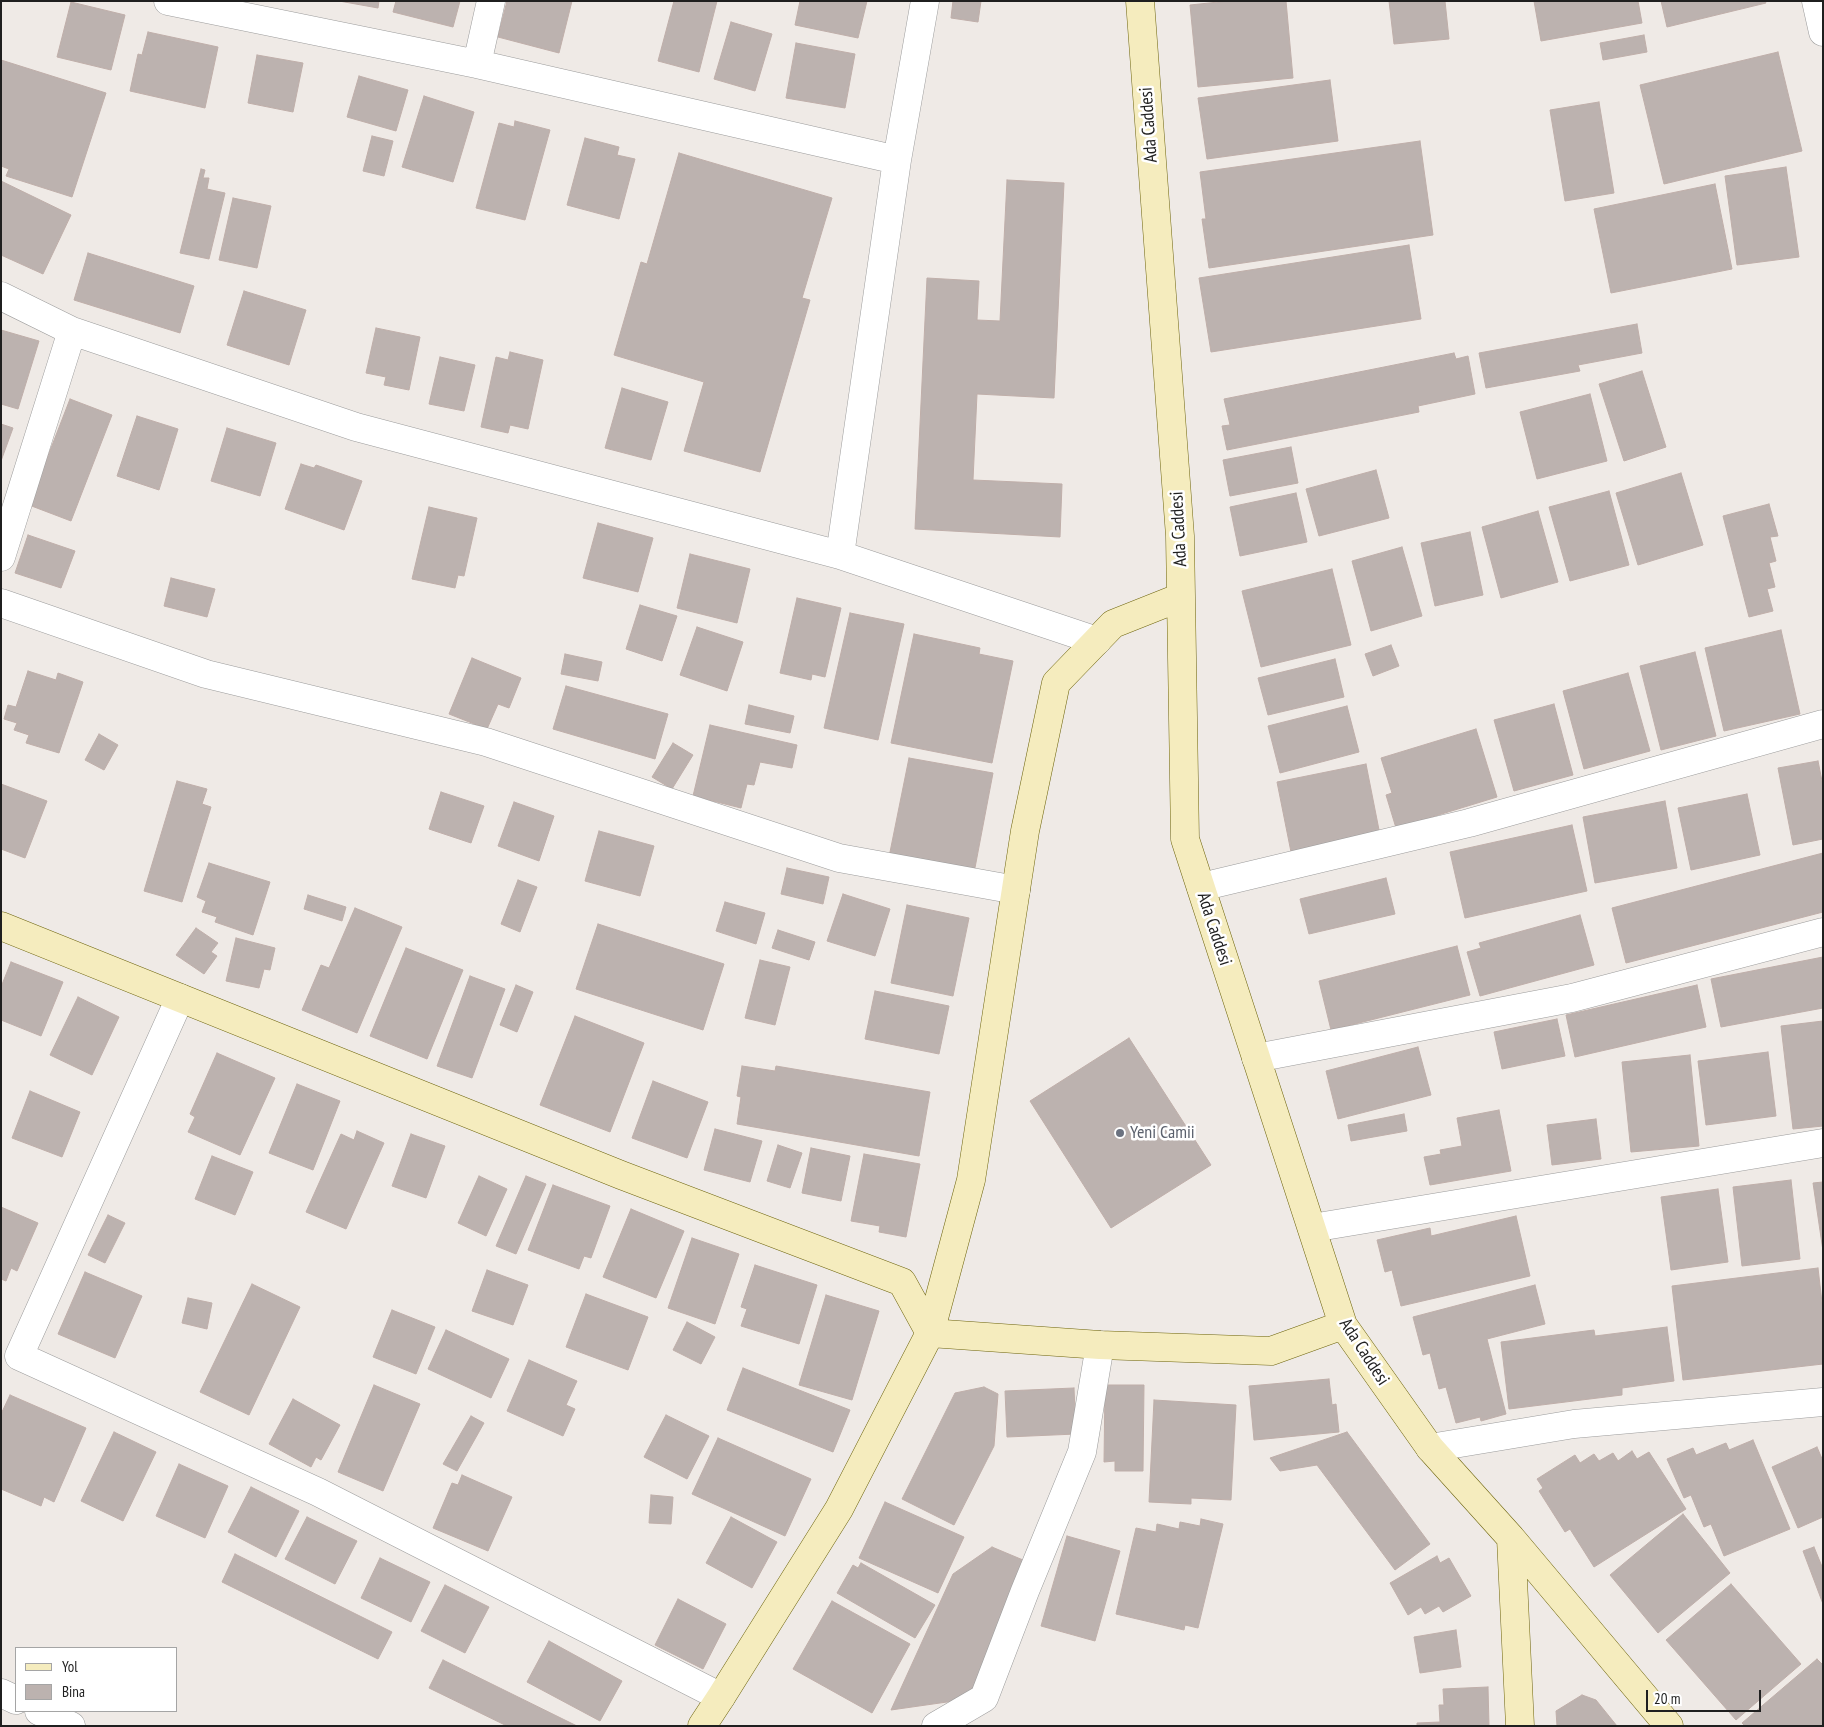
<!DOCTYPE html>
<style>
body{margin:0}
#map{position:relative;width:1824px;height:1727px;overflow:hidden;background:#efeae6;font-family:"PT Sans Narrow",sans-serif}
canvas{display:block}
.frame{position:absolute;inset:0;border:2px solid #1f1f1f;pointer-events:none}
.legend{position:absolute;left:15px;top:1647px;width:162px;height:65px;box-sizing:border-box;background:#fff;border:1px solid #a5a5a5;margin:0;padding:6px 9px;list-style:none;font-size:15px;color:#1f1f1f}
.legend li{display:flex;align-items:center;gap:10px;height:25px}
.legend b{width:25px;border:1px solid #a5a5a5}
.scale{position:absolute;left:1646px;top:1690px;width:115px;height:22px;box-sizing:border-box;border:2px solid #1f1f1f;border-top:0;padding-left:6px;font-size:15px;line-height:18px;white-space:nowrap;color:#1f1f1f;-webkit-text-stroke:4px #fff;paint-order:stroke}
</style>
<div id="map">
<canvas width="1824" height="1727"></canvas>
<div class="frame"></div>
<ul class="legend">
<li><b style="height:6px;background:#f5ecbe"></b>Yol</li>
<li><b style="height:14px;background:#bcb2af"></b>Bina</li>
</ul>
<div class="scale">20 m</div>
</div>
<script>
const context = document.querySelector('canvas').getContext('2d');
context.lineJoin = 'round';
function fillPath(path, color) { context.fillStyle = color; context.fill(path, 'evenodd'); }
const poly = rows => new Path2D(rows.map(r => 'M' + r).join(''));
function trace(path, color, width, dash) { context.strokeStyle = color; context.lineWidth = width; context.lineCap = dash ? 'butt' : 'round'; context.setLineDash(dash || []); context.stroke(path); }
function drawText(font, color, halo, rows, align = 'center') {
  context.font = font + ' "PT Sans Narrow",sans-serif'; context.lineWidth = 5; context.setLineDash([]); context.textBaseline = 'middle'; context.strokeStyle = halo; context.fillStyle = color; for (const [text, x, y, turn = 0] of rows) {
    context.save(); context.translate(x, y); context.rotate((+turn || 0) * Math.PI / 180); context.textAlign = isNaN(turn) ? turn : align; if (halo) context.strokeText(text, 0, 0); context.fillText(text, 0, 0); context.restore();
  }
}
const building = poly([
 [339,1,379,1,378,8,339,1],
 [396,1,460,1,453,27,393,12,396,1],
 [507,1,572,1,559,53,498,37,507,1],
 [674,1,717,1,699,72,658,61,674,1],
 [800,1,867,1,858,38,795,25,800,1],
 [953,1,981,1,978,22,951,18,953,1],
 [1228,1,1286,1,1293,78,1198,87,1190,5,1228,1],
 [1389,1,1445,1,1449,39,1394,44,1389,1],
 [1534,1,1638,1,1642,23,1541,41,1534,1],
 [1661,1,1765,1,1766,3,1667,27,1661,1],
 [71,2,125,15,111,70,57,57,71,2],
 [731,22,772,34,755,91,714,79,731,22],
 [148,32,218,47,205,108,130,91,138,54,142,55,148,32],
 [1644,35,1647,52,1603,60,1600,43,1644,35],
 [796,43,855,54,845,108,786,98,796,43],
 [1778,52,1802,151,1664,184,1640,85,1778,52],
 [257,55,303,63,293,112,248,103,257,55],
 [1,60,106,93,72,197,6,176,9,169,1,166,1,60],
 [359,76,408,90,396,131,347,117,359,76],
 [1330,80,1338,141,1207,159,1198,98,1330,80],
 [424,96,474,112,453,182,402,167,424,96],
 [1599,102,1614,193,1565,201,1550,110,1599,102],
 [515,121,550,130,525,220,476,208,499,123,514,127,515,121],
 [372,136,393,141,384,176,363,171,372,136],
 [585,138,619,147,617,155,635,159,619,219,567,205,585,138],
 [1420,141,1433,235,1209,268,1202,219,1206,219,1200,172,1420,141],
 [679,153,832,198,802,298,810,300,760,472,684,451,704,382,614,355,641,262,647,264,679,153],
 [1786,167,1799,257,1737,265,1725,176,1786,167],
 [201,169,205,170,203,178,209,178,207,189,225,193,209,259,180,253,201,169],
 [1007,180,1064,183,1054,398,977,394,973,480,1062,484,1060,537,915,529,927,278,979,281,977,320,1000,321,1007,180],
 [1,181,71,215,43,274,1,255,1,181],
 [1715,184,1732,269,1611,293,1594,209,1715,184],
 [233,198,271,206,257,268,219,260,233,198],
 [1409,245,1421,319,1211,352,1199,278,1409,245],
 [88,253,194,286,180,333,74,300,88,253],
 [244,291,306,310,289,365,227,345,244,291],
 [1637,324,1642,353,1578,365,1580,371,1486,388,1479,353,1637,324],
 [376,328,420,337,409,390,384,385,386,377,366,373,376,328],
 [1,330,39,341,18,409,1,404,1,330],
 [510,352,543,360,528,429,510,425,508,433,481,427,496,357,508,360,510,352],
 [1454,353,1456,359,1468,356,1475,394,1418,406,1419,412,1227,450,1222,426,1230,425,1224,399,1454,353],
 [440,357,475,365,464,411,429,404,440,357],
 [1642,371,1666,447,1624,461,1599,384,1642,371],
 [622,388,668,402,651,460,605,448,622,388],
 [1590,394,1607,461,1537,479,1520,412,1590,394],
 [70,399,112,415,71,521,29,505,70,399],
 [137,416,178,429,159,490,117,476,137,416],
 [1,424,13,428,1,461,1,424],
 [227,428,276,443,260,496,211,481,227,428],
 [1291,447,1298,483,1230,496,1223,460,1291,447],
 [301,464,314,468,316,465,362,481,344,530,285,509,301,464],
 [1376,470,1389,518,1319,536,1306,489,1376,470],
 [1681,473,1703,545,1638,565,1616,493,1681,473],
 [1609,491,1629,565,1570,581,1549,507,1609,491],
 [1296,493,1307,542,1240,556,1230,507,1296,493],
 [1769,504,1778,536,1770,537,1776,561,1769,563,1775,587,1767,589,1773,611,1749,617,1723,516,1769,504],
 [429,507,477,518,464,576,458,575,455,588,412,579,429,507],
 [1538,511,1558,582,1501,598,1482,527,1538,511],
 [598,523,653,538,638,592,583,578,598,523],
 [1470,532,1483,595,1435,606,1421,543,1470,532],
 [28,535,75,551,61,588,15,573,28,535],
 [1402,547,1422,616,1371,631,1352,561,1402,547],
 [690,554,750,569,737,623,677,608,690,554],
 [1332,569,1351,645,1261,667,1242,591,1332,569],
 [171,578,215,589,207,617,164,606,171,578],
 [797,598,841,608,825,677,812,674,811,680,780,673,797,598],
 [640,605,677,616,662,661,626,649,640,605],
 [850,613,904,624,878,740,824,728,850,613],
 [697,627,743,642,727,691,680,675,697,627],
 [1781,630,1800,714,1724,731,1705,648,1781,630],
 [914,634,980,648,979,654,1013,661,992,763,891,743,914,634],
 [1391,645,1399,666,1373,676,1365,654,1391,645],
 [1695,652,1716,736,1661,750,1640,666,1695,652],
 [565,654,602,662,598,681,561,674,565,654],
 [472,658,521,678,509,708,498,704,487,729,449,714,472,658],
 [1335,659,1344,697,1268,715,1258,678,1335,659],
 [28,671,56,680,58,673,83,682,59,753,26,743,29,735,14,730,17,723,4,719,8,705,16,707,28,671],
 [1628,673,1650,751,1584,769,1563,691,1628,673],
 [566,686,668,714,655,759,553,729,566,686],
 [1554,704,1573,775,1514,791,1494,720,1554,704],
 [749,705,794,716,790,733,745,724,749,705],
 [1347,706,1359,752,1280,773,1268,726,1347,706],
 [710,725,797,745,792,768,760,762,754,785,747,784,741,808,693,796,710,725],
 [1476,729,1497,797,1396,828,1386,795,1392,793,1381,758,1476,729],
 [99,734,118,745,104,770,85,760,99,734],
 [673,743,693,755,672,789,652,777,673,743],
 [909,758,993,773,974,873,889,857,909,758],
 [1818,761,1823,786,1823,839,1793,845,1778,768,1818,761],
 [1366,764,1381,840,1292,857,1277,782,1366,764],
 [177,781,207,789,202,804,211,807,182,902,144,891,177,781],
 [1,784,47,801,25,858,1,849,1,784],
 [441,792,484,806,471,843,429,829,441,792],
 [1747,794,1760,855,1691,870,1678,808,1747,794],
 [1665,801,1677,868,1595,883,1583,817,1665,801],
 [514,802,554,816,539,861,498,846,514,802],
 [1572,825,1587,891,1465,918,1450,852,1572,825],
 [599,831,654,846,640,896,585,881,599,831],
 [1823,853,1823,912,1626,963,1612,908,1823,853],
 [209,863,270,882,253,935,215,922,217,917,202,912,206,901,197,897,209,863],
 [787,868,829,877,823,904,781,894,787,868],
 [1386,878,1395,914,1309,934,1300,899,1386,878],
 [518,880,537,887,520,932,501,924,518,880],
 [843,894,890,909,875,956,827,941,843,894],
 [308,895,346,907,342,921,304,909,308,895],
 [725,902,765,913,756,944,716,931,725,902],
 [907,905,969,918,953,996,891,983,907,905],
 [355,908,402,927,357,1033,302,1010,321,965,329,968,355,908],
 [1580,915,1594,965,1480,996,1467,952,1481,948,1479,943,1580,915],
 [598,924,724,964,703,1030,576,989,598,924],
 [196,928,218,943,211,952,217,956,204,974,176,955,196,928],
 [778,930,815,942,809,960,772,948,778,930],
 [236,938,275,948,270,970,264,969,259,988,226,981,236,938],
 [1457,946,1470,995,1331,1030,1319,981,1457,946],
 [406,948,463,970,427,1059,370,1036,406,948],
 [1823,957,1823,1008,1721,1027,1711,979,1823,957],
 [760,960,790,967,775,1025,745,1018,760,960],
 [11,962,63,982,41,1036,1,1020,1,987,11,962],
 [470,976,505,989,472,1078,437,1066,470,976],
 [516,985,533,992,517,1032,500,1025,516,985],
 [1697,985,1706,1027,1575,1057,1566,1015,1697,985],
 [875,991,949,1006,939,1054,865,1039,875,991],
 [78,997,119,1017,92,1075,50,1055,78,997],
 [575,1016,644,1043,610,1132,540,1105,575,1016],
 [1557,1019,1565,1056,1502,1069,1494,1032,1557,1019],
 [1823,1021,1823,1126,1793,1129,1781,1026,1823,1021],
 [1129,1038,1211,1165,1111,1228,1030,1101,1129,1038],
 [1418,1047,1431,1095,1338,1119,1326,1071,1418,1047],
 [1768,1052,1776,1116,1706,1125,1698,1061,1768,1052],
 [217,1053,275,1078,240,1155,188,1132,195,1117,190,1114,217,1053],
 [1690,1055,1699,1146,1631,1152,1622,1062,1690,1055],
 [742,1066,775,1071,776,1066,930,1092,919,1156,737,1124,741,1097,737,1096,742,1066],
 [653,1081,708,1102,687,1158,632,1138,653,1081],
 [297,1084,340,1101,313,1170,269,1153,297,1084],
 [30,1091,80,1112,62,1157,12,1138,30,1091],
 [1499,1110,1511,1171,1430,1185,1424,1157,1441,1154,1440,1150,1462,1146,1457,1118,1499,1110],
 [1404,1114,1407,1131,1351,1141,1348,1125,1404,1114],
 [1596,1119,1601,1159,1552,1165,1547,1125,1596,1119],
 [715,1129,762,1141,750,1182,704,1170,715,1129],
 [357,1131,384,1143,346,1229,306,1212,341,1134,354,1140,357,1131],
 [411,1134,445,1146,426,1198,392,1186,411,1134],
 [778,1145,802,1153,790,1188,767,1181,778,1145],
 [811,1148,850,1156,841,1201,802,1193,811,1148],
 [864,1154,920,1164,906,1237,879,1232,880,1226,851,1221,864,1154],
 [212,1156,253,1172,235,1215,195,1199,212,1156],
 [479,1176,507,1189,486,1236,458,1223,479,1176],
 [526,1176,546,1184,516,1254,496,1246,526,1176],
 [1791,1180,1800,1259,1742,1266,1733,1187,1791,1180],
 [1823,1182,1823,1251,1813,1183,1823,1182],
 [553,1185,610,1206,591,1258,584,1256,579,1269,528,1250,553,1185],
 [1718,1189,1728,1262,1671,1270,1661,1197,1718,1189],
 [1,1207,38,1223,17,1271,11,1268,6,1281,1,1279,1,1207],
 [631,1209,684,1231,656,1298,603,1277,631,1209],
 [108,1215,125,1223,105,1263,88,1255,108,1215],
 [1516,1216,1530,1276,1401,1306,1392,1270,1385,1272,1377,1240,1430,1228,1431,1236,1516,1216],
 [692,1238,739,1254,715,1324,668,1308,692,1238],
 [755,1265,817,1285,799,1344,741,1326,747,1309,741,1307,755,1265],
 [1818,1268,1823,1311,1823,1364,1683,1380,1672,1286,1818,1268],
 [487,1270,528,1285,513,1325,472,1311,487,1270],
 [85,1272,142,1296,115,1358,58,1334,85,1272],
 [252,1284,300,1307,249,1415,200,1392,252,1284],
 [1535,1285,1545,1324,1487,1339,1506,1414,1481,1421,1480,1417,1456,1423,1446,1387,1439,1389,1430,1353,1423,1355,1413,1317,1535,1285],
 [586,1294,648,1317,628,1370,566,1347,586,1294],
 [826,1295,879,1311,852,1400,799,1385,826,1295],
 [188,1298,212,1303,207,1329,182,1323,188,1298],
 [392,1310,435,1327,416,1374,373,1357,392,1310],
 [687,1322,715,1337,701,1364,673,1350,687,1322],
 [1667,1327,1674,1381,1622,1388,1622,1395,1509,1409,1501,1342,1594,1330,1595,1336,1667,1327],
 [446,1330,509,1359,491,1398,428,1369,446,1330],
 [529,1360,577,1381,566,1405,575,1409,563,1436,507,1411,529,1360],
 [743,1368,850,1410,833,1452,727,1410,743,1368],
 [1329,1379,1332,1405,1336,1404,1339,1432,1254,1440,1249,1386,1329,1379],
 [374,1385,420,1404,383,1491,338,1472,374,1385],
 [1105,1385,1144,1385,1143,1471,1115,1471,1115,1461,1104,1462,1105,1385],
 [984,1387,998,1394,994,1446,954,1525,902,1499,955,1393,984,1387],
 [1074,1388,1076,1434,1007,1437,1005,1391,1074,1388],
 [10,1395,86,1428,54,1502,44,1497,41,1506,1,1489,1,1414,10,1395],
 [293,1399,340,1425,321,1460,316,1457,311,1467,269,1444,293,1399],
 [1154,1400,1236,1405,1231,1500,1191,1498,1191,1504,1149,1502,1154,1400],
 [666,1415,709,1436,687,1479,644,1457,666,1415],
 [471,1416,484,1423,457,1471,443,1464,471,1416],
 [114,1432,156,1452,123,1521,81,1501,114,1432],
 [1347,1432,1430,1544,1395,1570,1317,1465,1280,1471,1270,1458,1347,1432],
 [718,1438,811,1479,785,1536,692,1494,718,1438],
 [1753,1440,1790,1529,1724,1556,1711,1524,1704,1527,1691,1495,1684,1498,1667,1459,1693,1448,1696,1455,1726,1443,1729,1450,1753,1440],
 [1817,1447,1823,1461,1823,1517,1798,1528,1772,1467,1817,1447],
 [1632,1451,1637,1459,1649,1452,1686,1509,1594,1567,1570,1529,1565,1532,1539,1491,1543,1488,1537,1479,1575,1455,1580,1463,1594,1454,1599,1461,1613,1453,1618,1461,1632,1451],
 [179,1464,228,1486,205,1538,156,1516,179,1464],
 [462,1475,512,1497,488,1551,433,1528,452,1483,458,1485,462,1475],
 [251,1487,299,1511,276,1557,228,1532,251,1487],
 [651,1495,673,1497,671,1524,649,1523,651,1495],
 [885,1502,964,1537,938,1593,859,1558,885,1502],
 [1683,1514,1730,1573,1658,1633,1610,1575,1683,1514],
 [307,1517,357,1541,335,1584,285,1559,307,1517],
 [731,1517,777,1542,752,1588,706,1563,731,1517],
 [1201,1519,1223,1524,1198,1628,1185,1625,1184,1630,1116,1614,1136,1528,1156,1532,1157,1524,1179,1529,1180,1522,1200,1526,1201,1519],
 [1067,1536,1120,1551,1095,1641,1041,1626,1067,1536],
 [992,1547,1023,1560,975,1698,891,1710,953,1574,992,1547],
 [1814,1547,1823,1569,1823,1604,1803,1551,1814,1547],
 [235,1554,392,1632,378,1659,222,1582,235,1554],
 [1437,1556,1440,1563,1449,1558,1471,1596,1443,1612,1439,1606,1425,1614,1421,1607,1408,1615,1390,1583,1437,1556],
 [380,1558,430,1582,411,1622,361,1598,380,1558],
 [861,1563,935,1605,915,1638,837,1593,853,1565,858,1568,861,1563],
 [1731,1584,1801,1664,1736,1720,1666,1640,1731,1584],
 [445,1585,489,1607,465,1653,421,1631,445,1585],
 [678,1599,726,1624,703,1669,655,1645,678,1599],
 [832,1601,910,1644,872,1713,793,1669,832,1601],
 [1456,1630,1461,1667,1420,1673,1414,1637,1456,1630],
 [549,1641,622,1681,600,1721,527,1682,549,1641],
 [1817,1659,1823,1665,1823,1726,1745,1726,1742,1723,1817,1659],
 [443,1660,577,1726,507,1726,429,1688,443,1660],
 [1488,1687,1489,1726,1417,1726,1417,1723,1440,1722,1439,1705,1444,1705,1443,1689,1488,1687],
 [1582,1695,1596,1700,1617,1726,1557,1726,1556,1711,1582,1695]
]);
const street = poly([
 [168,1,477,64,897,160],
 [1816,1,1823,32],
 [477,64,491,1],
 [1,296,72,331,356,427,840,555,1097,641],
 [840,555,897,160,925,1],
 [1,557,72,331],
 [1,603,206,674,486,742,839,858,1016,890],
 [1201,887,1469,823,1823,724],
 [180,998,19,1356,318,1492,721,1697],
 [1256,1058,1572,998,1823,932],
 [1312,1228,1823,1143],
 [1430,1448,1574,1424,1823,1402],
 [1,1693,16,1700],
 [39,1711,71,1726],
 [936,1726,984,1698,1025,1591,1082,1452,1100,1345]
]);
const secondary = poly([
 [1140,1,1180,536,1185,839,1343,1325,1430,1448,1511,1538,1669,1726],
 [1,926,621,1175,902,1282,930,1333,971,1180,1025,831,1056,683,1113,624,1181,597],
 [1511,1538,1520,1726],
 [702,1726,721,1697,839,1509,930,1333,1100,1345,1271,1351,1343,1325]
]);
const markers = [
 [1120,1133,5,"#6b7280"]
];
const streetNames = [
 ["Ada Caddesi",1149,125,-94],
 ["Ada Caddesi",1179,529,-93],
 ["Ada Caddesi",1214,929,72],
 ["Ada Caddesi",1364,1352,57]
];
const worshipNames = [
 ["Yeni Camii",1130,1133]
];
fillPath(building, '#bcb2af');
trace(building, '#bfaea9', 1);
trace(street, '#9c9c9c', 29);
trace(secondary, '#6e650e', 29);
trace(street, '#fff', 28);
trace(secondary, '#f5ecbe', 28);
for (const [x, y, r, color] of markers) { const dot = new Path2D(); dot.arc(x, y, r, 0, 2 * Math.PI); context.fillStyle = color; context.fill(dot); trace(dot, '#fff', 2); }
drawText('18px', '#1f1f1f', '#fff', streetNames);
drawText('18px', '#5b616d', '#fff', worshipNames, 'left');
</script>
